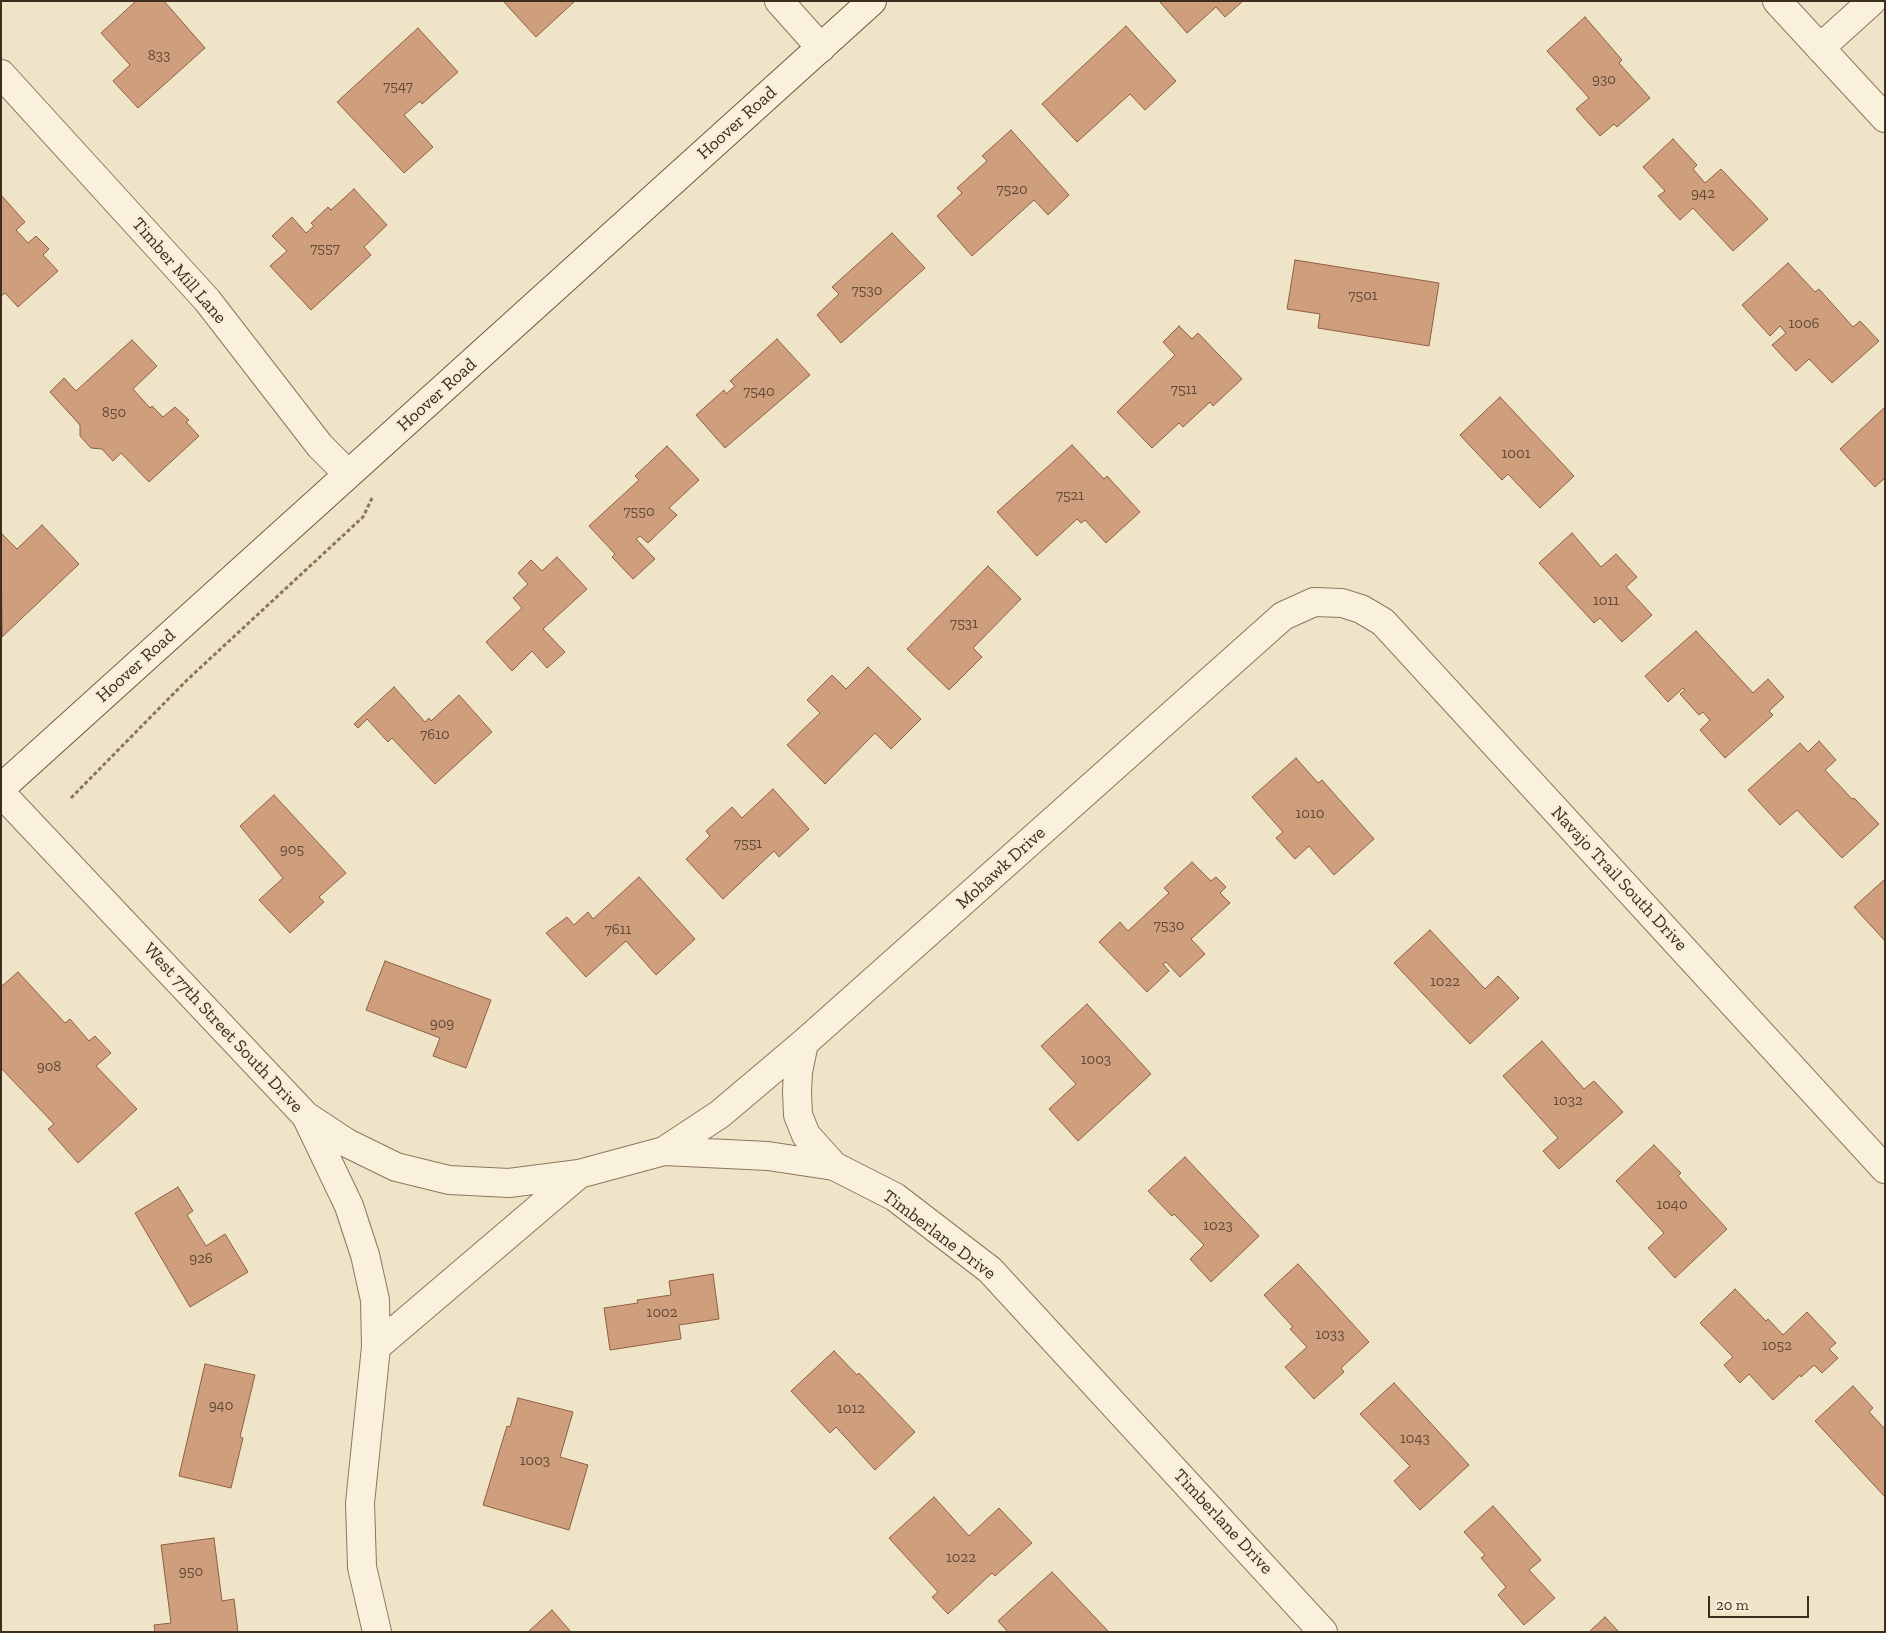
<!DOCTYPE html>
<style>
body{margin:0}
#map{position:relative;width:1886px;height:1633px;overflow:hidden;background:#f0e4c8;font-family:"Zilla Slab",serif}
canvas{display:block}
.frame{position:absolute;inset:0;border:2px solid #3d2e20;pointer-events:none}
.scale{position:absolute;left:1708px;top:1596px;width:101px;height:22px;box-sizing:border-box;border:2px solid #3d2e20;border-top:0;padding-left:6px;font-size:15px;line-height:18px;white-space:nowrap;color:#3d2e20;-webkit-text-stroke:4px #f7eed8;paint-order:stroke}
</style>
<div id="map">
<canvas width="1886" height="1633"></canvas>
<div class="frame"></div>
<div class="scale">20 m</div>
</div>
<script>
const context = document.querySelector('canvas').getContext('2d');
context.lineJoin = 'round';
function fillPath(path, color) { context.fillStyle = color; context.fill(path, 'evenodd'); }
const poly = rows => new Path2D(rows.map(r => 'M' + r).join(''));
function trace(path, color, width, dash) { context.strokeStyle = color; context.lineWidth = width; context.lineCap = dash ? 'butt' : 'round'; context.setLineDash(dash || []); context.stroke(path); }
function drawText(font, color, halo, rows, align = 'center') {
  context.font = font + ' "Zilla Slab",serif'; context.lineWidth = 5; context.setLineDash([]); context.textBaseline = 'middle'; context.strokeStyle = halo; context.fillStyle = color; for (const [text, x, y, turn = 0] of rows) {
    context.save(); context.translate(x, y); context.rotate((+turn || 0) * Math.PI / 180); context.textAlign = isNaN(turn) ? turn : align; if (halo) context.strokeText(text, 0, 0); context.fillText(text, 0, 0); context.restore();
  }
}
const building = poly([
 [136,1,164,1,205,48,138,108,113,81,130,65,101,33,136,1],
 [503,1,575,1,536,37,503,1],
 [1159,1,1243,1,1225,17,1216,7,1187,33,1159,1],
 [1585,17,1622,60,1619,63,1650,98,1617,127,1614,124,1600,136,1576,109,1589,98,1547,51,1585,17],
 [1126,26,1176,81,1145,110,1130,94,1077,142,1042,104,1126,26],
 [418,28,458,72,422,104,420,101,404,115,433,147,404,173,337,102,418,28],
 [1011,130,1069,195,1048,215,1034,200,972,256,937,216,962,193,957,188,987,161,982,156,1011,130],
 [1673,139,1697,165,1693,169,1705,183,1721,169,1768,219,1733,251,1693,208,1680,220,1658,196,1665,191,1643,167,1673,139],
 [354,189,387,225,364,247,371,255,311,310,270,266,287,251,272,236,292,217,306,233,314,226,311,223,328,207,331,210,354,189],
 [1,195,25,222,16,230,28,243,36,236,49,249,43,255,58,271,18,307,5,293,1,296,1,195],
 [892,233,925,268,841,343,817,315,839,294,832,287,892,233],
 [1295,260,1439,283,1429,346,1318,328,1320,314,1287,309,1295,260],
 [1788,263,1815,292,1819,289,1853,327,1860,321,1879,341,1832,383,1809,359,1796,371,1772,345,1786,333,1780,326,1770,336,1742,305,1788,263],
 [1179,326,1192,339,1198,333,1242,379,1213,406,1210,402,1183,427,1179,423,1152,448,1117,412,1175,355,1163,342,1179,326],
 [777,339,810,375,725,448,696,415,724,390,726,394,735,386,730,381,777,339],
 [132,340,157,366,133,389,150,408,152,406,163,417,175,407,189,420,186,422,199,436,149,482,121,453,113,461,102,449,91,448,80,436,80,425,50,392,64,378,76,391,132,340],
 [1500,397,1574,476,1540,508,1508,474,1502,480,1460,435,1500,397],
 [1885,407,1885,478,1875,487,1840,449,1885,407],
 [1072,445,1104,479,1107,476,1140,512,1106,543,1085,520,1081,523,1077,519,1037,556,997,512,1072,445],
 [667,446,699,480,669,508,677,515,648,543,640,536,636,539,655,559,633,579,612,557,615,554,589,526,639,480,635,476,667,446],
 [42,525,79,564,2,637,1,533,17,549,42,525],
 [1572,533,1601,567,1616,554,1637,577,1626,587,1652,615,1622,642,1600,618,1594,623,1539,563,1572,533],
 [557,557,587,589,543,629,565,652,547,668,532,651,512,671,486,642,522,608,513,598,528,584,518,573,531,560,542,571,557,557],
 [988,566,1021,599,973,648,982,657,949,690,907,649,988,566],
 [1696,631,1753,693,1768,679,1784,697,1769,711,1773,715,1725,758,1700,730,1710,720,1703,712,1699,715,1680,694,1685,690,1683,688,1668,702,1645,676,1696,631],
 [868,667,921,719,891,749,875,733,825,784,787,745,820,713,807,700,832,675,846,689,868,667],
 [394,687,425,722,429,718,431,721,459,695,492,732,435,784,392,738,388,742,367,719,358,728,354,724,394,687],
 [1819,741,1836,760,1825,770,1852,799,1854,798,1879,824,1842,858,1797,810,1780,825,1748,790,1800,743,1808,752,1819,741],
 [1296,758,1318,783,1322,780,1374,839,1334,875,1309,846,1295,859,1276,838,1283,832,1252,797,1296,758],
 [773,789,809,829,779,857,774,851,723,899,686,859,710,836,706,831,732,807,742,818,773,789],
 [274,795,346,873,319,897,324,902,290,933,259,900,283,878,240,826,274,795],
 [1192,862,1211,881,1216,877,1226,887,1220,893,1230,903,1191,939,1205,954,1180,977,1166,962,1163,964,1169,971,1147,992,1099,942,1120,922,1128,931,1169,893,1164,888,1192,862],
 [639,877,695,939,656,975,626,941,586,977,546,933,567,917,574,925,588,912,593,919,639,877],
 [1885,879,1885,941,1854,907,1885,879],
 [1430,930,1485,989,1498,976,1519,998,1470,1044,1394,963,1430,930],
 [385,961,491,1000,466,1068,433,1056,440,1038,366,1010,385,961],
 [18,972,65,1023,70,1019,89,1041,95,1036,111,1053,96,1066,137,1109,78,1163,48,1129,54,1124,1,1068,1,987,18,972],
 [1087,1004,1151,1074,1078,1141,1049,1109,1076,1084,1041,1046,1087,1004],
 [1542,1041,1584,1089,1594,1081,1623,1112,1559,1169,1543,1151,1558,1138,1503,1076,1542,1041],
 [1654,1145,1681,1173,1678,1176,1727,1229,1675,1278,1648,1248,1664,1233,1616,1181,1654,1145],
 [1185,1157,1259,1236,1211,1282,1190,1259,1204,1245,1174,1214,1172,1216,1148,1191,1185,1157],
 [178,1187,193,1211,187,1215,206,1246,225,1234,248,1272,190,1307,135,1213,178,1187],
 [1298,1264,1369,1342,1341,1368,1344,1372,1314,1399,1285,1367,1307,1347,1290,1329,1293,1327,1264,1295,1298,1264],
 [713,1274,719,1319,679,1325,681,1339,610,1350,604,1308,638,1303,637,1300,671,1295,669,1281,713,1274],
 [1735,1289,1766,1321,1768,1319,1783,1335,1807,1312,1836,1343,1829,1349,1838,1358,1822,1373,1814,1365,1801,1377,1800,1375,1773,1400,1749,1374,1740,1383,1724,1365,1733,1357,1700,1323,1735,1289],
 [834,1351,857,1375,859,1373,915,1432,875,1470,836,1427,830,1433,791,1391,834,1351],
 [205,1364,255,1375,240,1437,243,1438,231,1488,179,1476,205,1364],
 [1394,1383,1469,1465,1420,1510,1394,1481,1410,1466,1360,1414,1394,1383],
 [1853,1386,1873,1408,1869,1412,1885,1429,1885,1497,1815,1421,1853,1386],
 [518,1398,573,1412,560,1457,588,1465,569,1530,483,1505,507,1426,510,1427,518,1398],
 [934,1497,969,1536,999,1508,1032,1543,995,1576,992,1573,948,1614,932,1597,938,1592,889,1538,934,1497],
 [1493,1506,1541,1560,1529,1570,1555,1598,1524,1625,1498,1595,1506,1587,1481,1558,1485,1555,1464,1532,1493,1506],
 [214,1538,222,1601,234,1599,238,1632,155,1632,154,1625,171,1623,161,1545,214,1538],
 [1052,1572,1109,1632,1008,1632,998,1621,1052,1572],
 [552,1610,571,1632,528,1632,552,1610],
 [1605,1617,1619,1632,1589,1632,1605,1617]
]);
const path = poly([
 [71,798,187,680,363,517,372,498]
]);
const street = poly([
 [779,1,821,48],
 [1777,1,1885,118],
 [1820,48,1872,1],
 [1,74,207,300,320,446,348,474],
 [1,793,306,1116,349,1206,365,1255,375,1300,376,1347,360,1503,362,1567,377,1632],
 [804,1043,798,1072,797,1091,798,1115,806,1135,834,1166],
 [306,1116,347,1143,396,1167,449,1180,509,1183,579,1174,664,1151,768,1156,834,1166,895,1197,990,1270,1323,1632],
 [664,1151,720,1114,804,1043,1283,616,1314,602,1342,603,1361,609,1383,622,1885,1169],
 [376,1347,579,1174]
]);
const secondary = poly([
 [1,788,872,1]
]);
const numberNames = [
 ["833",159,56],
 ["930",1604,80],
 ["7547",398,87],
 ["7520",1012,190],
 ["942",1703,194],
 ["7557",325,249],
 ["7530",867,291],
 ["7501",1363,296],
 ["1006",1804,324],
 ["7511",1184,390],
 ["7540",759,392],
 ["850",114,413],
 ["1001",1516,454],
 ["7521",1070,496],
 ["7550",639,512],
 ["1011",1606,601],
 ["7531",964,624],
 ["7610",435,735],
 ["1010",1310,814],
 ["7551",748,844],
 ["905",292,850],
 ["7530",1169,926],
 ["7611",618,930],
 ["1022",1445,982],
 ["909",442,1024],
 ["1003",1096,1060],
 ["908",49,1067],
 ["1032",1568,1101],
 ["1040",1672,1205],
 ["1023",1218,1226],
 ["926",201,1259],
 ["1002",662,1313],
 ["1033",1330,1335],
 ["1052",1777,1346],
 ["940",221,1406],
 ["1012",851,1409],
 ["1043",1415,1439],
 ["1003",535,1461],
 ["1022",961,1558],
 ["950",191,1572]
];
const streetNames = [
 ["Hoover Road",737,123,-42],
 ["Timber Mill Lane",179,271,49],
 ["Hoover Road",437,395,-42],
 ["Hoover Road",136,666,-42],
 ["Mohawk Drive",1001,868,-42],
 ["Navajo Trail South Drive",1619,879,47],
 ["West 77th Street South Drive",223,1028,47],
 ["Timberlane Drive",939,1235,37],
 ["Timberlane Drive",1223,1522,47]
];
fillPath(building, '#cf9f7d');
trace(building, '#8d5f41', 1);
trace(street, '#8d765c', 30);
trace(secondary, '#6f573f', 30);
trace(path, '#8d765c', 3, [4, 2.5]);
trace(street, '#faf1dc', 28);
trace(secondary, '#faf1dc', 28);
drawText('15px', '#624a37', null, numberNames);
drawText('18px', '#3d2e20', '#f7eed8', streetNames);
</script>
